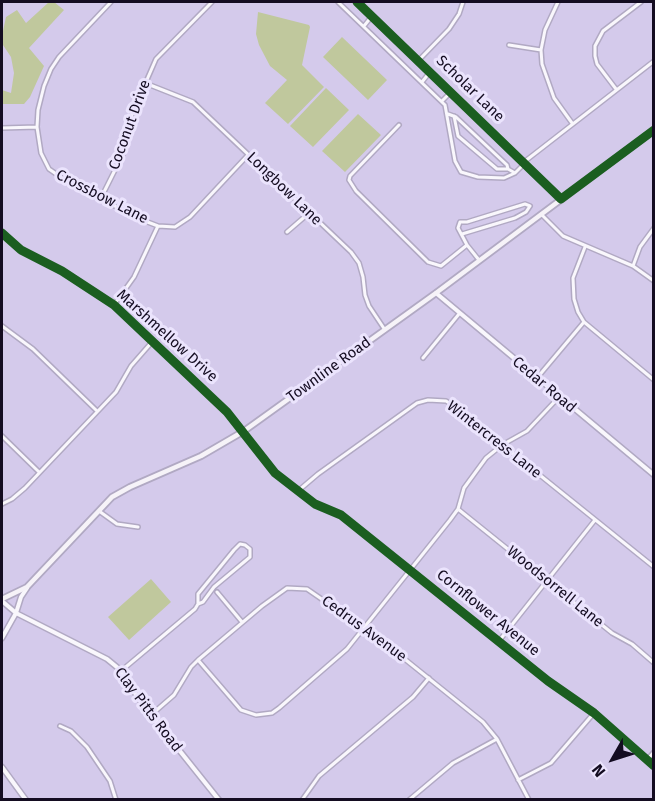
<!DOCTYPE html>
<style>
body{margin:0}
#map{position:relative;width:655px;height:801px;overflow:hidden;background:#d4caeb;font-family:"Fira Sans",sans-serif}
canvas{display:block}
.frame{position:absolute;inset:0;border:3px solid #140c21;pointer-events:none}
.north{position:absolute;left:583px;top:729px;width:60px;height:60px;-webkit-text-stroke:4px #ebe4fd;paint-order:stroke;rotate:231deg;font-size:16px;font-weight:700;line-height:24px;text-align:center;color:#140c21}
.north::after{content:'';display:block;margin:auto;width:21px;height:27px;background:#140c21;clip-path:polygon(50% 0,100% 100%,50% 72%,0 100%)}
</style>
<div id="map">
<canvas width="655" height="801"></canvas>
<div class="frame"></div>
<div class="north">N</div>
</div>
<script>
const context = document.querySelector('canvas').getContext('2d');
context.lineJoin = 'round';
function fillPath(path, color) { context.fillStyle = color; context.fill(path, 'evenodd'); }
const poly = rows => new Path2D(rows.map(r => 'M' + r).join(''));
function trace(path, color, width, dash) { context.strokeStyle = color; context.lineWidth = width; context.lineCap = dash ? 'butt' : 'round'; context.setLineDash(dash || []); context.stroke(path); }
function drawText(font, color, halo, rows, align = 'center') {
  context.font = font + ' "Fira Sans",sans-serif'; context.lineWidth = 6; context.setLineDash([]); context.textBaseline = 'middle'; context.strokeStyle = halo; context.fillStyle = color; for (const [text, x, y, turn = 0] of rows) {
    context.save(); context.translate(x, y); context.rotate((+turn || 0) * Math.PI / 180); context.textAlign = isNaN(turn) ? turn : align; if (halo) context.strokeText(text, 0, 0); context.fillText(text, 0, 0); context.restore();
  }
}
const green = poly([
 [49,2,54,2,64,10,29,48,44,66,30,97,24,104,3,104,2,103,2,90,11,93,14,73,11,57,3,45,3,31,6,17,17,10,26,23],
 [258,12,309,25,310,27,302,65,324,87,288,124,265,103,287,80,270,66,259,45,256,34],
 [342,37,387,80,368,100,323,57],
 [326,88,349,110,313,147,290,126],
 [358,114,381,135,345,172,322,151],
 [151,579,171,602,129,640,108,617]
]);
const minor = poly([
 [111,2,59,57,51,69,44,86,38,110,37,127,41,153,49,169,72,185,145,221,158,226,175,227,190,217,248,155],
 [338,2,445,105,455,161,461,172,478,177,504,178,515,173,525,163],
 [558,2,545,30,541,50,542,64,554,98,572,123],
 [364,26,372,16],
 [509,45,541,50],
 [418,61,449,29,459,14,463,2],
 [422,82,430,72],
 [145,83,193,102,351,252,359,263,363,277,365,295,369,306,385,330],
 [616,89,597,64,595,56,595,46,603,31,641,2],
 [442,101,451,92],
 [448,114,456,117,507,165,508,169],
 [454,116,458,136,497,169,508,169,515,173],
 [399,125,350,176,349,180,356,191,428,262,441,266,467,245],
 [2,128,37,127],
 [524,162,654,61],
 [101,198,124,152,132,114,156,59,212,2],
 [541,214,563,236,633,266,654,281],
 [287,232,309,213],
 [2,233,21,250,62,271,114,305,227,412,275,473,315,504,341,515,548,681,594,713,654,766],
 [462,234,515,218,526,212,530,206,525,204,467,222,460,222,458,228,467,245,479,260],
 [585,247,573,278,574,299,578,312,584,322,654,380],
 [633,266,640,247,654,228],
 [114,305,134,277,158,226],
 [2,326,33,349,97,411],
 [423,358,459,314],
 [537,378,584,322],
 [2,436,39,472],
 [298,491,318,474,417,403,428,400,446,401,454,406,654,567],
 [2,504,12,499,25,488,116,392,131,366,152,342],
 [458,509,612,633,632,644,654,663],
 [99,511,117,524,138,527],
 [217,592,242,622],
 [499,641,595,520],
 [198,660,241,710,256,715,272,713,279,708,347,649,450,520,458,509,464,488,486,458,502,445,527,431,559,397],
 [121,671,195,609,198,604,198,594,234,550,240,544,245,545,250,549,250,557,214,587,203,602,198,604],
 [151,715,174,695,191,667,198,660,262,606,287,588,307,589,381,640,483,722,497,739,529,800],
 [60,726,71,731,87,747,110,781,116,800],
 [647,760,654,752],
 [518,780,551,763,594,713],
 [302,800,319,776,413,697,429,678],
 [409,800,453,763,497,739]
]);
const tertiary = poly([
 [357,2,561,199],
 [436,293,654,475],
 [2,601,16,613,107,659,118,668,144,706,219,800],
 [2,638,16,613,21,597,27,588],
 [2,767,26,800]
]);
const secondary = poly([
 [2,599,27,587,112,497,130,487,201,456,244,431,436,293,654,130]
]);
const cycleway = poly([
 [357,2,561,199,654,130],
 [2,233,21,250,62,271,114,305,227,412,275,473,315,504,341,515,548,681,594,713,654,766]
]);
const streetNames = [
 ["Scholar Lane",470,89,44],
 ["Coconut Drive",130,125,-70],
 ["Longbow Lane",284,189,44],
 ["Crossbow Lane",102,197,27],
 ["Marshmellow Drive",167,336,42],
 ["Townline Road",329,370,-36],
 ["Cedar Road",544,385,40],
 ["Wintercress Lane",494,440,38],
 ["Woodsorrell Lane",555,587,39],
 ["Cornflower Avenue",488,613,39],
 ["Cedrus Avenue",364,629,36],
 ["Clay Pitts Road",148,710,53]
];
fillPath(green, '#c0c89d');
trace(minor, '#b1a9c3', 6);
trace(tertiary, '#b1a9c3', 7);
trace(secondary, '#b1a9c3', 8);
trace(minor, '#f9f7fc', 3);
trace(tertiary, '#f9f7fc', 4);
trace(secondary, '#f6f3f8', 4.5);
trace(cycleway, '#1b5e20', 9);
drawText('15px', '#140c21', '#ebe4fd', streetNames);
</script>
